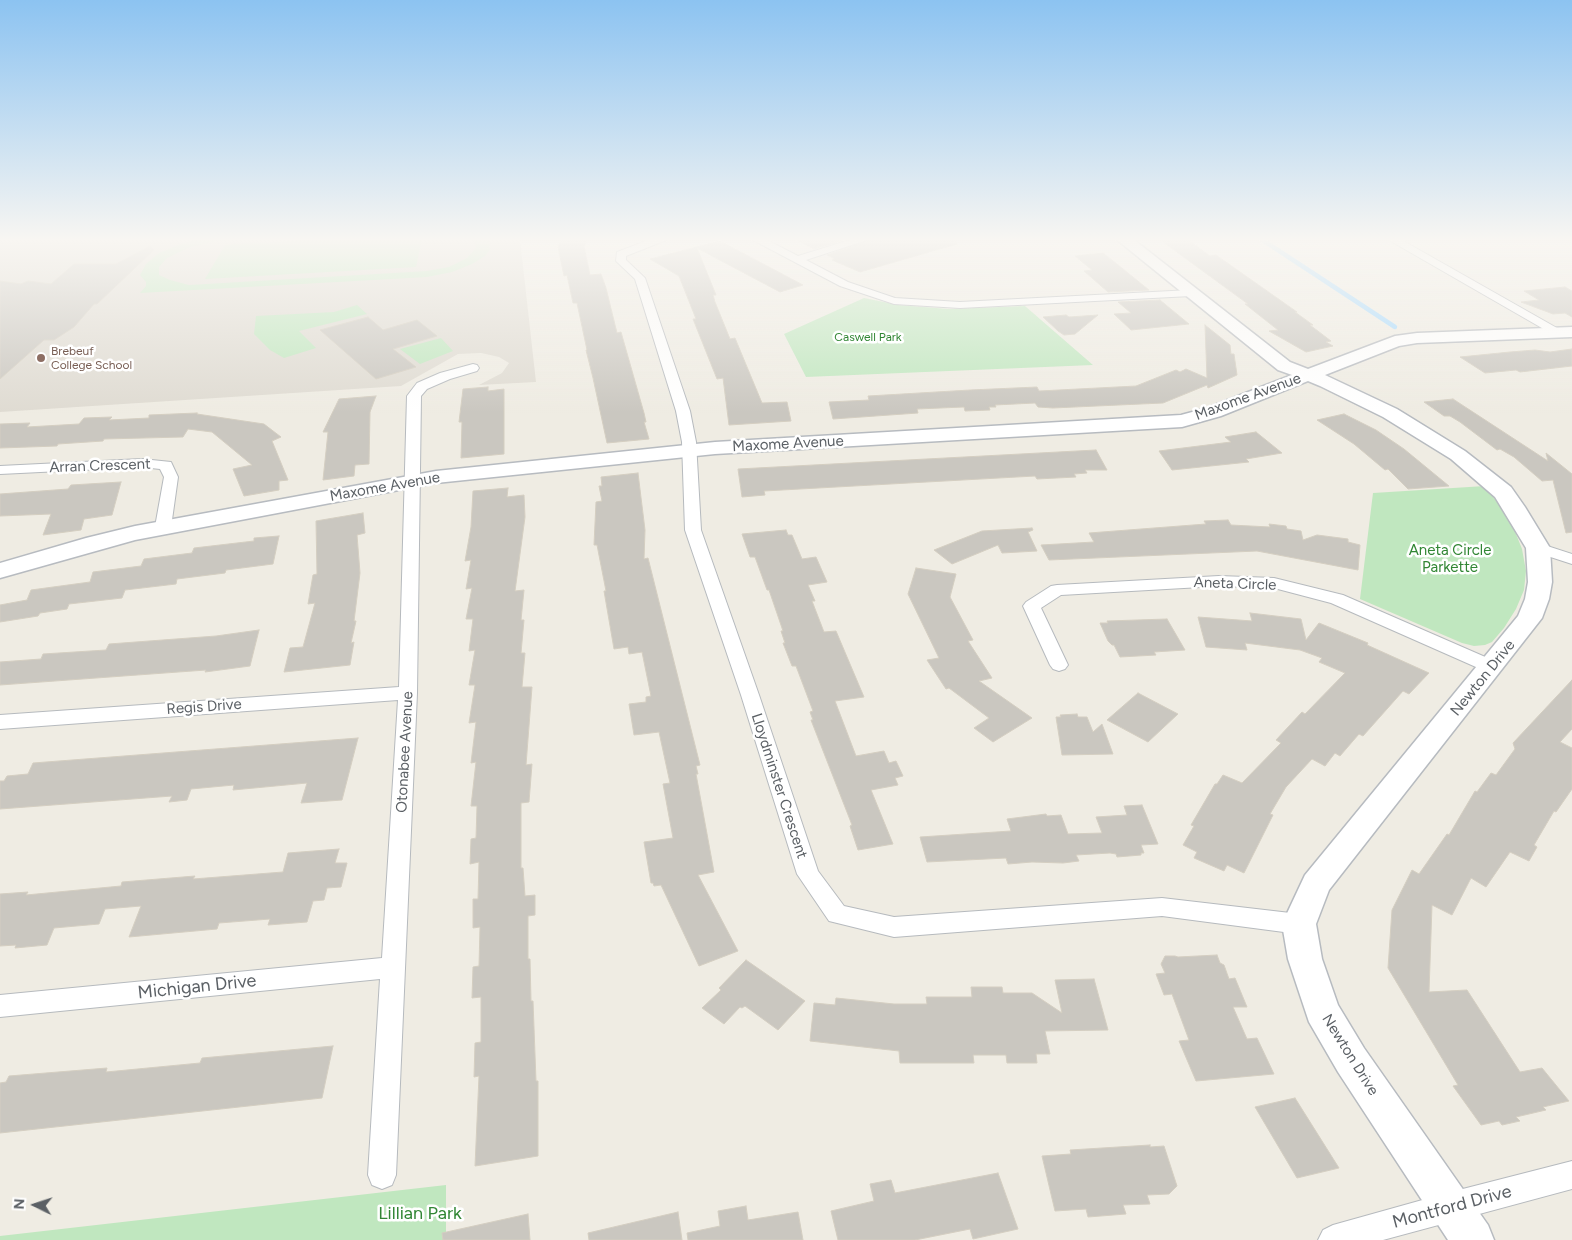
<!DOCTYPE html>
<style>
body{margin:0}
#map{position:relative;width:1572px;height:1240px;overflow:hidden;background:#efece3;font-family:Figtree,sans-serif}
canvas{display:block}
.north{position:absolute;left:10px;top:1180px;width:50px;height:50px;-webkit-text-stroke:4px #fff;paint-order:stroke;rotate:274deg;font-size:14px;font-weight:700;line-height:20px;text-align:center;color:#5b6065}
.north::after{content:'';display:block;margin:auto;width:18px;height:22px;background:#5b6065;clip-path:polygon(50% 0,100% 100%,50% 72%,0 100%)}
</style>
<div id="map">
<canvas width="1572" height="1240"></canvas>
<div class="north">N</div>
</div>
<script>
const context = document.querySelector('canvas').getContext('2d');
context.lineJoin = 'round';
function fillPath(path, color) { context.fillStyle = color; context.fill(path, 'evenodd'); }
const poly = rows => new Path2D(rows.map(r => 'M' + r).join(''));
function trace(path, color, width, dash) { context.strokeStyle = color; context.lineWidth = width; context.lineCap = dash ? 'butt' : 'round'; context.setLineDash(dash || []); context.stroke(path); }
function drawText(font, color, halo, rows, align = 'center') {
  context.font = font + ' Figtree,sans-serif'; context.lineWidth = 5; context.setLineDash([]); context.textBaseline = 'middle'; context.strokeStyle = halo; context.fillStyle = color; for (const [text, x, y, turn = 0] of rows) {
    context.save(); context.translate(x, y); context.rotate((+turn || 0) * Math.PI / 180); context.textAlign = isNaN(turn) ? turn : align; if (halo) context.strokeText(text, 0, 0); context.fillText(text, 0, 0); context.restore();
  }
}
const education = poly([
 [0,239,520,239,536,382,479,385,502,373,509,363,499,357,481,353,458,354,401,386,0,412]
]);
const green = poly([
 [199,239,243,239,218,241,190,247,167,258,159,267,159,275,170,280,189,285,427,271,449,267,467,258,476,248,474,239,489,239,490,250,485,256,472,264,452,272,427,277,140,293,146,286,146,282,140,275,146,264,159,253,186,242],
 [320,239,422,239,416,267,205,279,225,245],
 [864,298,899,305,949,309,1025,306,1093,365,806,377,784,334],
 [357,305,367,314,299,331,316,348,284,358,270,350,254,334,256,316,334,312],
 [441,338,453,351,420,364,400,349],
 [1485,486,1503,510,1514,529,1522,549,1526,571,1524,590,1516,609,1504,628,1492,642,1485,645,1474,646,1462,643,1360,599,1373,493],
 [446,1185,446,1240,0,1240,0,1236]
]);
const stream = poly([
 [1261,239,1395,327]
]);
const building = poly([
 [562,239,587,239,584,246,590,275,601,274,606,288,617,333,621,332,644,413,646,422,644,422,649,439,607,443,593,378,586,350,587,350,577,303,573,303,567,275,564,276,558,247,562,239],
 [795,239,846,239,814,249,795,239],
 [872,239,956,239,957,244,860,272,832,260,835,259,827,255,872,239],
 [1159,239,1187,239,1210,256,1216,255,1297,312,1295,312,1313,325,1310,325,1331,341,1326,342,1333,346,1306,352,1269,331,1278,330,1245,304,1248,304,1159,239],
 [720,241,803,285,780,292,697,248,716,295,713,295,715,302,730,339,735,338,762,403,787,402,791,421,729,425,723,378,717,379,693,319,696,319,679,276,650,259,720,241],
 [150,246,154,250,97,304,94,304,74,327,54,340,44,340,0,379,0,281,21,284,28,281,51,284,74,264,116,264,150,246],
 [1103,253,1112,260,1149,290,1108,292,1084,271,1092,270,1075,256,1103,253],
 [1565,287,1572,291,1572,317,1565,313,1553,314,1521,302,1539,300,1524,291,1565,287],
 [1160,300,1189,324,1131,330,1114,314,1131,313,1118,302,1160,300],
 [1066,315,1069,317,1098,315,1075,334,1064,335,1058,331,1043,317,1066,315],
 [368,317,383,330,417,320,437,336,393,349,416,367,376,379,320,330,368,317],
 [1205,325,1230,345,1231,354,1234,354,1237,375,1208,388,1207,385,1163,403,1053,408,1038,407,1035,403,995,405,996,407,989,407,990,410,965,411,964,407,917,409,918,413,833,419,829,402,869,400,868,396,970,390,1037,387,1039,391,1136,386,1176,370,1180,372,1186,369,1207,378,1205,325],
 [1572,349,1572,366,1520,372,1516,370,1485,373,1460,357,1510,352,1535,350,1550,352,1572,349],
 [488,387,488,391,504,389,504,454,461,458,462,422,459,422,463,389,488,387],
 [376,396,370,412,369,464,355,465,354,476,323,480,328,432,323,432,339,399,376,396],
 [1453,399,1548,461,1546,453,1572,474,1572,532,1566,533,1553,480,1542,481,1514,457,1500,449,1497,450,1460,422,1450,416,1444,416,1424,402,1453,399],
 [197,413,197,414,264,424,281,437,272,441,288,480,279,481,279,490,244,496,233,469,252,465,212,432,188,429,183,437,104,439,103,441,58,444,57,446,0,448,0,424,30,423,27,427,79,424,84,418,112,417,109,420,149,418,149,415,197,413],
 [1344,414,1376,430,1404,449,1449,486,1408,489,1388,469,1385,470,1354,444,1317,420,1344,414],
 [1256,432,1282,453,1246,459,1249,462,1172,470,1159,451,1231,442,1225,437,1256,432],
 [1096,450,1107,470,1085,470,1087,473,1074,474,1076,477,1037,479,1035,476,764,491,765,495,742,497,738,469,1096,450],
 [638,473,645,530,644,559,648,558,700,765,696,766,698,774,696,774,714,872,698,875,738,951,699,966,661,885,654,886,653,883,651,883,644,842,673,838,663,784,670,783,659,732,634,735,629,704,646,702,646,697,651,696,642,652,629,654,628,647,614,649,604,591,606,591,597,545,594,545,596,502,602,501,599,486,602,486,601,477,638,473],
 [121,482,112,515,84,519,81,530,43,535,51,514,0,516,0,494,68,489,71,485,121,482],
 [508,488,507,497,524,495,525,517,515,591,524,590,521,620,524,620,521,653,525,653,522,687,532,687,526,765,532,764,529,802,521,803,521,868,523,868,525,896,535,895,535,915,528,916,528,959,530,959,531,1001,533,1001,536,1081,538,1081,538,1156,475,1166,479,1076,474,1077,475,1043,481,1042,481,997,472,998,473,967,479,966,480,927,473,928,473,899,478,899,479,862,470,864,471,839,476,838,477,806,471,806,476,762,471,763,476,722,469,723,475,685,469,685,475,650,469,651,473,619,466,619,472,588,466,589,471,560,465,561,471,527,473,491,508,488],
 [363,513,365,533,357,535,360,573,354,621,356,621,351,643,354,642,350,665,284,672,290,648,303,647,315,603,308,604,313,575,317,574,316,521,363,513],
 [1228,520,1231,525,1270,527,1269,524,1286,526,1287,529,1301,531,1303,540,1317,535,1348,539,1348,542,1360,545,1358,570,1257,551,1049,560,1041,545,1094,542,1089,533,1206,524,1204,521,1228,520],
 [1032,528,1033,530,1028,532,1037,551,1002,553,998,545,952,564,934,550,982,531,1032,528],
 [786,530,788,535,792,535,802,559,816,557,827,582,808,585,815,601,812,601,824,632,836,631,864,697,835,701,856,756,884,751,889,763,896,761,903,776,895,778,898,785,871,790,893,844,858,850,850,826,852,825,811,720,813,720,810,712,813,711,796,666,792,666,783,643,785,643,781,631,783,631,769,590,767,590,755,557,750,557,742,534,786,530],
 [279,536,273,564,226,570,225,573,177,579,176,584,125,590,122,598,69,604,67,609,40,613,38,616,0,622,0,605,27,600,31,590,90,582,93,572,141,566,144,559,192,553,194,548,254,541,254,538,279,536],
 [916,568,956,574,950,597,973,640,968,641,992,678,979,681,1032,718,993,742,974,728,989,718,949,688,946,689,927,660,939,658,908,594,916,568],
 [1250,613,1301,619,1306,640,1319,623,1368,643,1367,645,1429,673,1409,694,1403,691,1363,736,1359,734,1340,756,1335,753,1325,766,1312,759,1286,787,1270,814,1273,815,1244,873,1227,865,1224,871,1194,858,1197,852,1183,845,1194,826,1191,825,1215,784,1217,784,1223,775,1242,783,1281,743,1276,740,1302,712,1305,714,1345,673,1319,662,1322,658,1300,650,1245,643,1247,650,1206,647,1198,617,1252,621,1250,613],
 [1167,619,1185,650,1154,652,1156,655,1120,657,1114,645,1112,645,1108,641,1100,623,1108,623,1107,621,1167,619],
 [259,630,250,666,205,672,206,670,0,685,0,662,41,659,43,654,106,650,109,644,216,636,259,630],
 [1572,680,1572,729,1560,742,1572,748,1572,789,1556,812,1554,811,1534,845,1537,847,1529,861,1510,852,1486,887,1471,878,1452,915,1432,905,1429,992,1467,990,1520,1072,1542,1068,1569,1101,1543,1107,1546,1110,1516,1117,1520,1121,1502,1125,1499,1121,1481,1125,1453,1086,1458,1085,1388,968,1392,910,1412,870,1419,874,1447,834,1449,835,1475,791,1477,792,1491,773,1496,775,1515,749,1513,743,1572,680],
 [1138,693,1178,714,1148,742,1107,720,1138,693],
 [1077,714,1078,717,1087,717,1093,732,1102,724,1113,754,1062,755,1056,717,1061,717,1060,715,1077,714],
 [358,738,342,800,301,803,307,783,233,790,234,785,191,789,187,800,169,802,172,796,0,809,0,781,4,781,7,776,28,774,33,763,358,738],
 [1142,805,1158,844,1141,845,1144,853,1141,853,1141,855,1117,857,1116,854,1110,853,1076,855,1079,861,1063,863,1032,862,1008,864,1006,858,927,862,920,837,1011,831,1007,819,1046,814,1047,816,1061,815,1068,834,1102,833,1096,817,1127,815,1124,806,1142,805],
 [339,849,335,863,347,863,341,887,327,888,324,900,313,901,307,922,268,925,270,919,219,923,217,929,129,937,141,906,105,909,99,924,54,928,47,945,15,948,16,945,0,946,0,894,28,892,26,895,121,886,122,882,195,876,193,879,283,872,288,853,339,849],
 [1217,955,1220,963,1224,965,1229,979,1235,978,1247,1007,1233,1007,1247,1039,1257,1038,1274,1074,1196,1081,1179,1041,1189,1040,1172,994,1164,995,1156,974,1165,973,1161,964,1165,956,1175,956,1178,957,1217,955],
 [746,960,805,1001,778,1030,745,1006,742,1008,740,1007,724,1024,702,1008,721,990,719,988,746,960],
 [1094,979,1108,1030,1045,1031,1050,1054,1036,1054,1037,1063,1007,1063,1006,1055,973,1055,974,1063,900,1063,899,1051,810,1041,814,1003,835,1005,836,998,894,1004,927,1004,926,997,972,997,971,987,1002,987,1003,993,1032,993,1062,1013,1055,980,1094,979],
 [333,1046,322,1098,0,1133,0,1083,6,1082,9,1076,107,1068,106,1072,200,1063,202,1058,333,1046],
 [1295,1098,1339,1168,1297,1178,1255,1107,1295,1098],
 [1150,1145,1150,1147,1164,1146,1177,1186,1169,1194,1147,1195,1150,1204,1123,1205,1126,1214,1088,1217,1086,1209,1055,1211,1042,1156,1071,1154,1070,1150,1150,1145],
 [998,1173,1018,1229,973,1239,970,1229,915,1240,838,1240,831,1211,874,1201,870,1184,891,1180,895,1193,998,1173],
 [746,1206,748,1220,798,1212,803,1240,688,1240,687,1233,720,1226,718,1211,746,1206],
 [678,1212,682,1240,589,1240,588,1233,678,1212],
 [528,1214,530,1240,443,1240,442,1233,528,1214]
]);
const street = poly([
 [651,239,669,239,626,256,626,260,645,278,690,411,696,442,701,530,759,695,818,871,844,906,894,917,1162,898,1299,914,1307,917,1311,924,1307,931,1299,934,1162,916,894,937,829,921,797,874,741,695,685,530,682,442,676,411,635,279,616,261,617,252,651,239],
 [751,239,765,239,798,256,853,239,870,239,806,260,848,282,895,298,960,302,1191,290,1197,293,1191,296,960,308,894,304,840,286,751,239],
 [1387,239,1400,239,1564,332,1558,336,1554,335,1387,239],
 [473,364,477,365,479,368,477,371,450,379,427,389,421,396,417,693,396,1175,392,1185,382,1189,372,1185,368,1175,380,979,0,1017,0,995,382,958,398,700,0,729,0,715,399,687,407,396,417,383,440,373,473,364],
 [142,459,171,462,178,477,171,527,169,530,157,530,155,527,164,477,160,469,142,467,0,474,0,466,142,459],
 [1538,543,1572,554,1572,564,1532,551,1530,548,1532,545,1538,543],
 [1219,576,1274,578,1343,595,1499,663,1501,667,1499,671,1492,673,1485,671,1331,603,1274,588,1219,586,1061,595,1041,608,1068,665,1065,669,1059,671,1053,669,1050,665,1023,606,1026,602,1051,586,1057,585,1219,576],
 [1572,1161,1572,1189,1383,1240,1318,1240,1323,1230,1333,1225,1451,1192,1572,1161]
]);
const secondary = poly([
 [1116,239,1133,239,1290,362,1308,369,1395,336,1417,333,1572,327,1572,337,1417,343,1399,346,1325,375,1397,409,1465,451,1511,487,1525,507,1550,548,1552,582,1549,599,1542,618,1329,890,1316,924,1322,959,1338,1005,1364,1048,1488,1225,1494,1240,1448,1240,1338,1072,1309,1022,1288,959,1282,924,1305,875,1518,616,1525,599,1528,582,1526,548,1495,497,1451,459,1383,417,1320,386,1308,381,1221,416,1182,427,715,454,436,483,135,540,0,578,0,563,86,538,135,526,436,471,715,442,1181,415,1207,408,1292,375,1278,370,1116,239]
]);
const markers = [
 [41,358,5,"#8d6e63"]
];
const farParknames = [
 ["Caswell Park",868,337]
];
const farEducationnames = [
 ["Brebeuf",51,351],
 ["College School",51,365]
];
const streetNames = [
 ["Maxome Avenue",1248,397,-20],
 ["Maxome Avenue",788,444,-3],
 ["Arran Crescent",100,466,-2],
 ["Maxome Avenue",385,487,-10],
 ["Aneta Circle",1235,584,2],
 ["Newton Drive",1483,678,-51],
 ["Regis Drive",204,707,-4],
 ["Otonabee Avenue",405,752,-87],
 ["Lloydminster Crescent",779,786,72],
 ["Newton Drive",1350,1055,58]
];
const parkNames = [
 ["Aneta Circle",1450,551],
 ["Parkette",1450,568]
];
const nearStreetnames = [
 ["Michigan Drive",197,987,-6],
 ["Montford Drive",1452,1207,-15]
];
const nearParknames = [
 ["Lillian Park",420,1214]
];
fillPath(education, '#dfdbd2');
fillPath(green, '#c0e7bf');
trace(stream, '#a3d9ff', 4.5);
fillPath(building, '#cac7c0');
trace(building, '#d4cec1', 1);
trace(street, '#b6babe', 2);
trace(secondary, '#b7bbc0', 3);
fillPath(street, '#fff');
fillPath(secondary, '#fff');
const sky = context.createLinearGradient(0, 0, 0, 413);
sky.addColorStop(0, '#8cc3f1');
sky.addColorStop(0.58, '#f8f6f2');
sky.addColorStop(1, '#f8f6f200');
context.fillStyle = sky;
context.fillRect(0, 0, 1572, 413);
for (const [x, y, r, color] of markers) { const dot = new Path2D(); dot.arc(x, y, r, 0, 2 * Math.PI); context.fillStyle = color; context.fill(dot); trace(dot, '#fff', 2); }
drawText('12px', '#318634', '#fff', farParknames);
drawText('12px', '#785e54', '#fff', farEducationnames, 'left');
drawText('15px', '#5b6065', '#fff', streetNames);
drawText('15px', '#318634', '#fff', parkNames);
drawText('18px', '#5b6065', '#fff', nearStreetnames);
drawText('18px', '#318634', '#fff', nearParknames);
</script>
